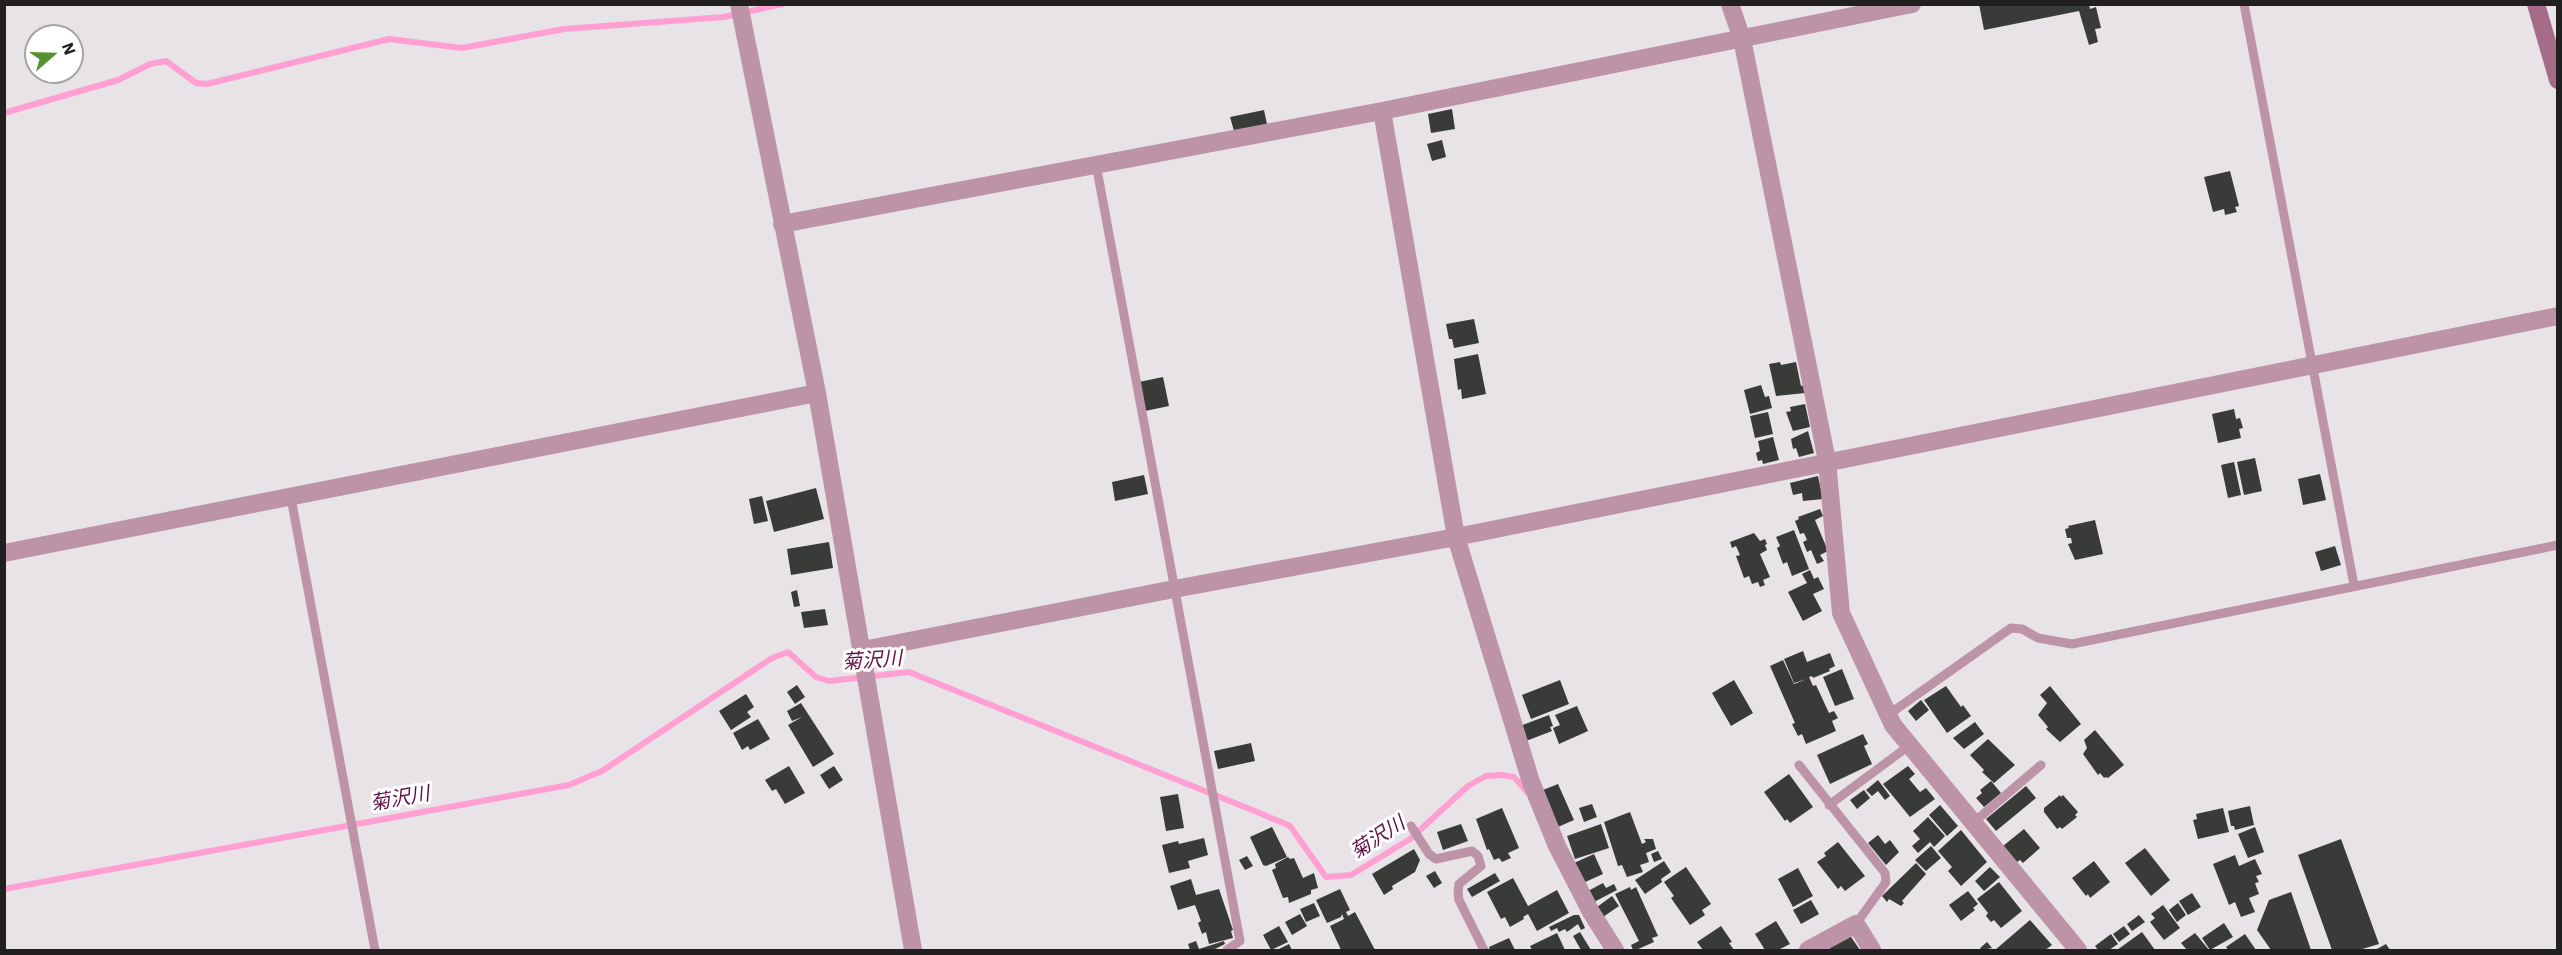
<!DOCTYPE html>
<meta charset="utf-8">
<style>
body{margin:0}
#map{position:relative;width:2562px;height:955px;overflow:hidden;background:#e8e3e6;font-family:"IBM Plex Sans",sans-serif}
canvas{display:block}
.frame{position:absolute;inset:0;border:6px solid #211f20;pointer-events:none}
.north{position:absolute;left:24px;top:24px;width:60px;height:60px;box-sizing:border-box;background:#fff;border:2px solid #a6a5a6;border-radius:50%;rotate:70deg;font-size:16px;font-weight:700;line-height:24px;text-align:center;color:#211f20}
.north::after{content:'';display:block;margin:auto;width:21px;height:27px;background:#569130;clip-path:polygon(50% 0,100% 100%,50% 72%,0 100%)}
</style>
<div id="map">
<canvas width="2562" height="955"></canvas>
<div class="frame"></div>
<div class="north">N</div>
</div>
<script>
const context = document.querySelector('canvas').getContext('2d');
context.lineJoin = 'round';
const poly = rows => new Path2D(rows.map(r => 'M' + r).join(''));
function trace(path, color, width, dash) { context.strokeStyle = color; context.lineWidth = width; context.lineCap = dash ? 'butt' : 'round'; context.setLineDash(dash || []); context.stroke(path); }
function fillPath(path, color) { context.fillStyle = color; context.fill(path, 'evenodd'); }
function drawText(font, color, halo, rows, align = 'center') {
  context.font = font + ' "IBM Plex Sans","Noto Sans JP",sans-serif'; context.lineWidth = 6; context.setLineDash([]); context.textBaseline = 'middle'; context.strokeStyle = halo; context.fillStyle = color; for (const [text, x, y, turn = 0] of rows) {
    context.save(); context.translate(x, y); context.rotate((+turn || 0) * Math.PI / 180); context.textAlign = isNaN(turn) ? turn : align; if (halo) context.strokeText(text, 0, 0); context.fillText(text, 0, 0); context.restore();
  }
}
const stream = poly([
 [4,113,118,80,150,64,166,61,196,83,207,84,389,39,462,48,564,29,724,17,782,4],
 [4,889,569,785,602,771,772,658,788,652,816,677,829,681,909,672,1262,814,1290,826,1326,877,1351,875,1410,839,1468,786,1486,776,1501,775,1514,777,1527,792]
]);
const building = poly([
 [1979,4,2089,4,2090,9,2096,7,2101,28,2095,29,2098,42,2089,45,2079,11,1984,30],
 [1452,109,1455,129,1431,133,1428,114],
 [1264,110,1267,124,1234,131,1230,117],
 [1442,140,1446,157,1432,161,1427,144],
 [2230,171,2239,206,2235,207,2237,212,2225,215,2224,209,2213,212,2204,177],
 [1474,319,1479,343,1454,348,1452,339,1449,339,1446,324],
 [1478,354,1486,394,1462,399,1461,389,1458,390,1454,359],
 [1780,362,1781,365,1796,362,1801,386,1804,385,1805,393,1776,396,1769,364],
 [1163,377,1169,406,1145,411,1139,382],
 [1761,385,1765,397,1769,396,1772,408,1750,414,1744,390],
 [1805,404,1810,427,1793,431,1786,412,1791,411,1790,407],
 [2234,409,2236,419,2240,418,2243,428,2239,429,2241,438,2218,443,2212,414],
 [1768,412,1773,434,1755,438,1750,416],
 [1808,431,1814,453,1799,457,1796,448,1793,449,1791,439],
 [1773,437,1779,460,1763,464,1762,460,1758,461,1756,453,1760,451,1758,441],
 [2255,458,2262,491,2244,495,2237,462],
 [2234,462,2241,495,2228,498,2221,465],
 [2320,474,2326,500,2303,505,2298,479],
 [1144,475,1148,494,1115,501,1112,482],
 [1818,476,1823,499,1803,501,1802,493,1793,495,1790,483],
 [816,488,824,519,774,532,766,501],
 [762,496,768,521,754,524,749,499],
 [1820,509,1823,516,1815,520,1828,551,1820,555,1824,561,1817,564,1811,550,1807,552,1803,542,1807,540,1804,533,1800,534,1795,521,1799,519,1798,517],
 [2095,520,2103,554,2075,560,2068,544,2072,543,2071,538,2067,538,2065,529,2069,528,2068,526],
 [1794,530,1809,569,1792,576,1787,562,1783,564,1777,548,1780,546,1776,537],
 [1754,533,1760,541,1765,539,1767,544,1765,545,1767,550,1760,554,1770,577,1763,580,1765,585,1760,587,1758,582,1752,584,1749,576,1744,578,1736,556,1740,555,1736,546,1732,548,1730,542],
 [829,542,833,568,791,575,787,549],
 [2335,546,2341,565,2321,571,2315,552],
 [1810,570,1814,579,1818,577,1824,589,1813,594,1822,611,1803,621,1788,592,1807,583,1802,574],
 [797,590,800,606,794,607,791,592],
 [825,609,828,625,804,628,801,612],
 [1803,651,1807,662,1830,653,1835,666,1829,669,1830,671,1813,678,1812,676,1809,677,1813,686,1816,685,1829,713,1834,711,1838,718,1832,721,1836,731,1806,744,1802,734,1798,736,1792,724,1795,723,1770,666,1783,660,1794,684,1807,679,1794,683,1784,659],
 [1842,669,1854,699,1835,706,1823,677],
 [1560,680,1569,704,1531,719,1522,695],
 [1734,680,1753,713,1731,726,1712,693],
 [797,685,805,697,795,704,787,692],
 [1946,686,1961,707,1963,705,1971,716,1947,733,1924,700],
 [2050,686,2081,724,2060,742,2046,729,2048,727,2038,715,2047,703,2040,695],
 [746,694,754,707,747,712,751,717,731,730,719,711],
 [1921,700,1929,710,1916,721,1908,711],
 [801,703,834,754,813,767,788,725,802,717,792,721,787,711],
 [1577,706,1588,731,1559,744,1553,728,1560,725,1555,715],
 [1549,715,1553,726,1550,727,1552,731,1526,741,1520,726],
 [758,719,770,739,750,750,748,746,742,750,733,733],
 [1975,722,1984,734,1964,749,1953,738],
 [2095,730,2124,765,2108,778,2106,777,2104,778,2100,773,2098,775,2083,754,2087,748,2084,740],
 [1863,734,1868,744,1864,746,1872,764,1830,784,1817,755],
 [1988,739,2015,765,1994,783,1982,772,1984,770,1970,755],
 [1251,743,1255,761,1218,769,1214,751],
 [789,766,805,793,785,804,776,789,772,791,765,780],
 [834,766,843,780,829,789,820,775],
 [1908,766,1915,774,1909,779,1920,792,1926,788,1935,799,1910,817,1883,784],
 [1789,774,1813,807,1790,823,1787,819,1785,821,1764,792],
 [1878,780,1890,796,1885,800,1878,791,1872,796,1866,790],
 [1991,781,2001,793,1984,807,1976,798,1982,793,1980,790],
 [1558,784,1574,820,1558,827,1543,790],
 [2026,786,2036,798,1996,831,1986,819],
 [1864,790,1870,798,1857,809,1850,800],
 [1178,794,1184,828,1166,831,1160,797],
 [2060,795,2061,797,2063,795,2078,812,2075,815,2077,817,2062,829,2060,827,2057,829,2044,812,2044,808],
 [1592,804,1597,817,1584,822,1579,808],
 [1940,805,1958,826,1947,836,1929,815],
 [2250,806,2254,825,2235,830,2234,826,2231,826,2228,811],
 [1502,808,1519,848,1508,853,1511,858,1502,862,1499,858,1494,860,1489,849,1487,850,1476,819],
 [2223,808,2229,832,2198,839,2193,820,2197,819,2196,814],
 [1630,812,1642,844,1646,842,1644,839,1653,839,1656,849,1646,853,1649,862,1640,865,1643,872,1627,877,1622,865,1618,866,1604,822],
 [1928,817,1945,836,1934,847,1930,842,1918,853,1912,846,1920,839,1913,831],
 [1461,824,1468,841,1443,850,1437,832],
 [1601,824,1609,848,1575,859,1567,836],
 [1272,827,1287,857,1266,866,1263,865,1250,837],
 [2255,827,2264,852,2248,858,2238,834],
 [2024,829,2040,848,2023,863,2020,860,2017,862,2003,846],
 [1961,830,1987,862,1961,886,1948,871,1952,867,1938,851],
 [1878,835,1885,844,1890,840,1899,852,1886,865,1868,843],
 [1204,838,1208,855,1188,861,1190,868,1169,873,1162,845,1178,841,1179,844],
 [2341,839,2379,944,2359,950,2332,950,2298,855],
 [1838,842,1865,876,1845,891,1841,886,1838,889,1817,862,1826,856,1824,853],
 [1931,846,1941,858,1926,871,1915,860],
 [2145,848,2170,880,2151,896,2125,863],
 [1414,849,1420,860,1415,872,1392,886,1393,889,1384,895,1372,874],
 [1658,851,1662,859,1654,862,1651,854],
 [1594,854,1603,874,1583,883,1574,863],
 [2235,855,2239,866,2255,859,2262,874,2256,876,2259,882,2255,883,2259,894,2249,898,2255,912,2241,917,2235,902,2229,905,2213,864],
 [1247,856,1253,866,1245,870,1239,860],
 [1288,857,1290,859,1294,858,1303,878,1314,873,1318,888,1311,890,1311,894,1289,903,1288,897,1283,898,1272,870,1276,868,1275,864],
 [1664,861,1671,872,1661,879,1662,882,1645,894,1635,880],
 [2094,861,2110,882,2090,898,2088,894,2086,896,2072,878],
 [1916,863,1926,874,1902,901,1904,903,1901,906,1889,899,1887,902,1882,896],
 [1686,867,1711,904,1702,910,1705,915,1690,925,1671,898,1674,896,1664,882],
 [1990,867,2000,877,1984,891,1975,881],
 [1798,868,1813,896,1793,907,1778,879],
 [1435,871,1442,883,1434,888,1426,876],
 [1495,873,1500,881,1472,897,1467,889],
 [1513,878,1528,906,1557,890,1569,913,1537,931,1528,914,1523,917,1524,919,1510,927,1505,917,1501,919,1487,892],
 [1191,879,1196,895,1219,889,1233,930,1231,931,1233,938,1209,944,1206,932,1202,934,1198,923,1201,921,1195,905,1178,910,1170,886],
 [1999,882,2022,911,2001,928,1994,920,1991,922,1986,916,1988,913,1977,899],
 [1603,883,1606,888,1614,884,1617,890,1594,902,1588,891],
 [1630,887,1631,890,1636,887,1658,936,1652,938,1654,942,1636,950,1633,950,1631,945,1639,941,1615,894],
 [1340,889,1350,910,1346,912,1348,916,1355,912,1375,950,1341,950,1330,926,1344,919,1342,914,1341,917,1327,923,1316,900],
 [1968,891,1978,904,1973,908,1975,910,1961,921,1949,905],
 [2291,892,2311,950,2271,950,2257,930,2269,900],
 [2192,893,2201,907,2188,915,2179,901],
 [1612,896,1619,906,1603,917,1597,907],
 [1811,900,1819,914,1801,924,1793,910],
 [1314,903,1320,916,1306,922,1300,909],
 [2178,903,2186,915,2177,922,2169,910],
 [2163,905,2180,928,2164,940,2150,922,2155,918,2151,914],
 [1300,914,1307,926,1292,935,1285,922],
 [1574,915,1579,915,1585,928,1581,930,1578,924,1567,932,1565,929,1559,932,1557,928,1551,931,1549,927],
 [2139,915,2145,922,2132,931,2127,924],
 [2030,920,2052,945,2045,950,1995,950],
 [1776,921,1790,944,1778,950,1765,950,1755,934],
 [2224,923,2233,937,2210,950,2202,938],
 [1279,926,1288,942,1271,950,1263,935],
 [1721,926,1732,942,1729,943,1734,950,1703,950,1697,942],
 [2124,926,2130,934,2119,942,2113,934],
 [1580,932,1591,950,1581,950,1573,936],
 [2142,932,2155,950,2117,950],
 [1557,933,1565,950,1532,950,1530,946],
 [2195,933,2209,950,2187,950,2181,943],
 [1849,934,1860,950,1831,950,1829,948],
 [2111,934,2118,944,2109,950,2098,950,2095,946],
 [2245,934,2256,950,2228,950,2226,947],
 [1509,938,1515,950,1490,950,1489,947],
 [1196,941,1199,949,1224,941,1225,944,1213,950,1190,950,1188,944],
 [1987,942,1992,948,1982,950,1980,948],
 [1289,944,1292,950,1277,950],
 [2386,944,2390,950,2375,950]
]);
const lane = poly([
 [2244,4,2354,585],
 [1096,164,1240,941,1227,950],
 [291,498,375,950],
 [1888,715,2011,628,2022,629,2038,638,2072,644,2558,545],
 [1799,765,1885,873,1886,882,1856,924],
 [1829,805,1910,745],
 [1973,823,2041,765],
 [1411,826,1429,854,1436,859,1472,851,1478,856,1481,866,1459,884,1458,893,1459,900,1484,950]
]);
const street = poly([
 [739,4,817,393,913,950],
 [1730,4,1742,39,1827,461,1841,613,1893,725,2078,950],
 [1382,111,1456,537,1531,782,1557,846,1591,912,1615,950],
 [782,224,1382,111,1912,4],
 [4,553,817,393],
 [863,650,1174,589,1456,537,2558,316],
 [1808,950,1856,924,1872,950]
]);
const secondary = poly([
 [2536,4,2558,80]
]);
const waterNames = [
 ["菊沢川",872,661,-4],
 ["菊沢川",400,799,-10],
 ["菊沢川",1378,838,-33]
];
trace(stream, '#ff9fd2', 6);
fillPath(building, '#393b38');
trace(lane, '#bd93a8', 9);
trace(street, '#bd93a8', 18);
trace(secondary, '#a76b8a', 18);
drawText('italic 20px', '#641146', '#fff', waterNames);
</script>
